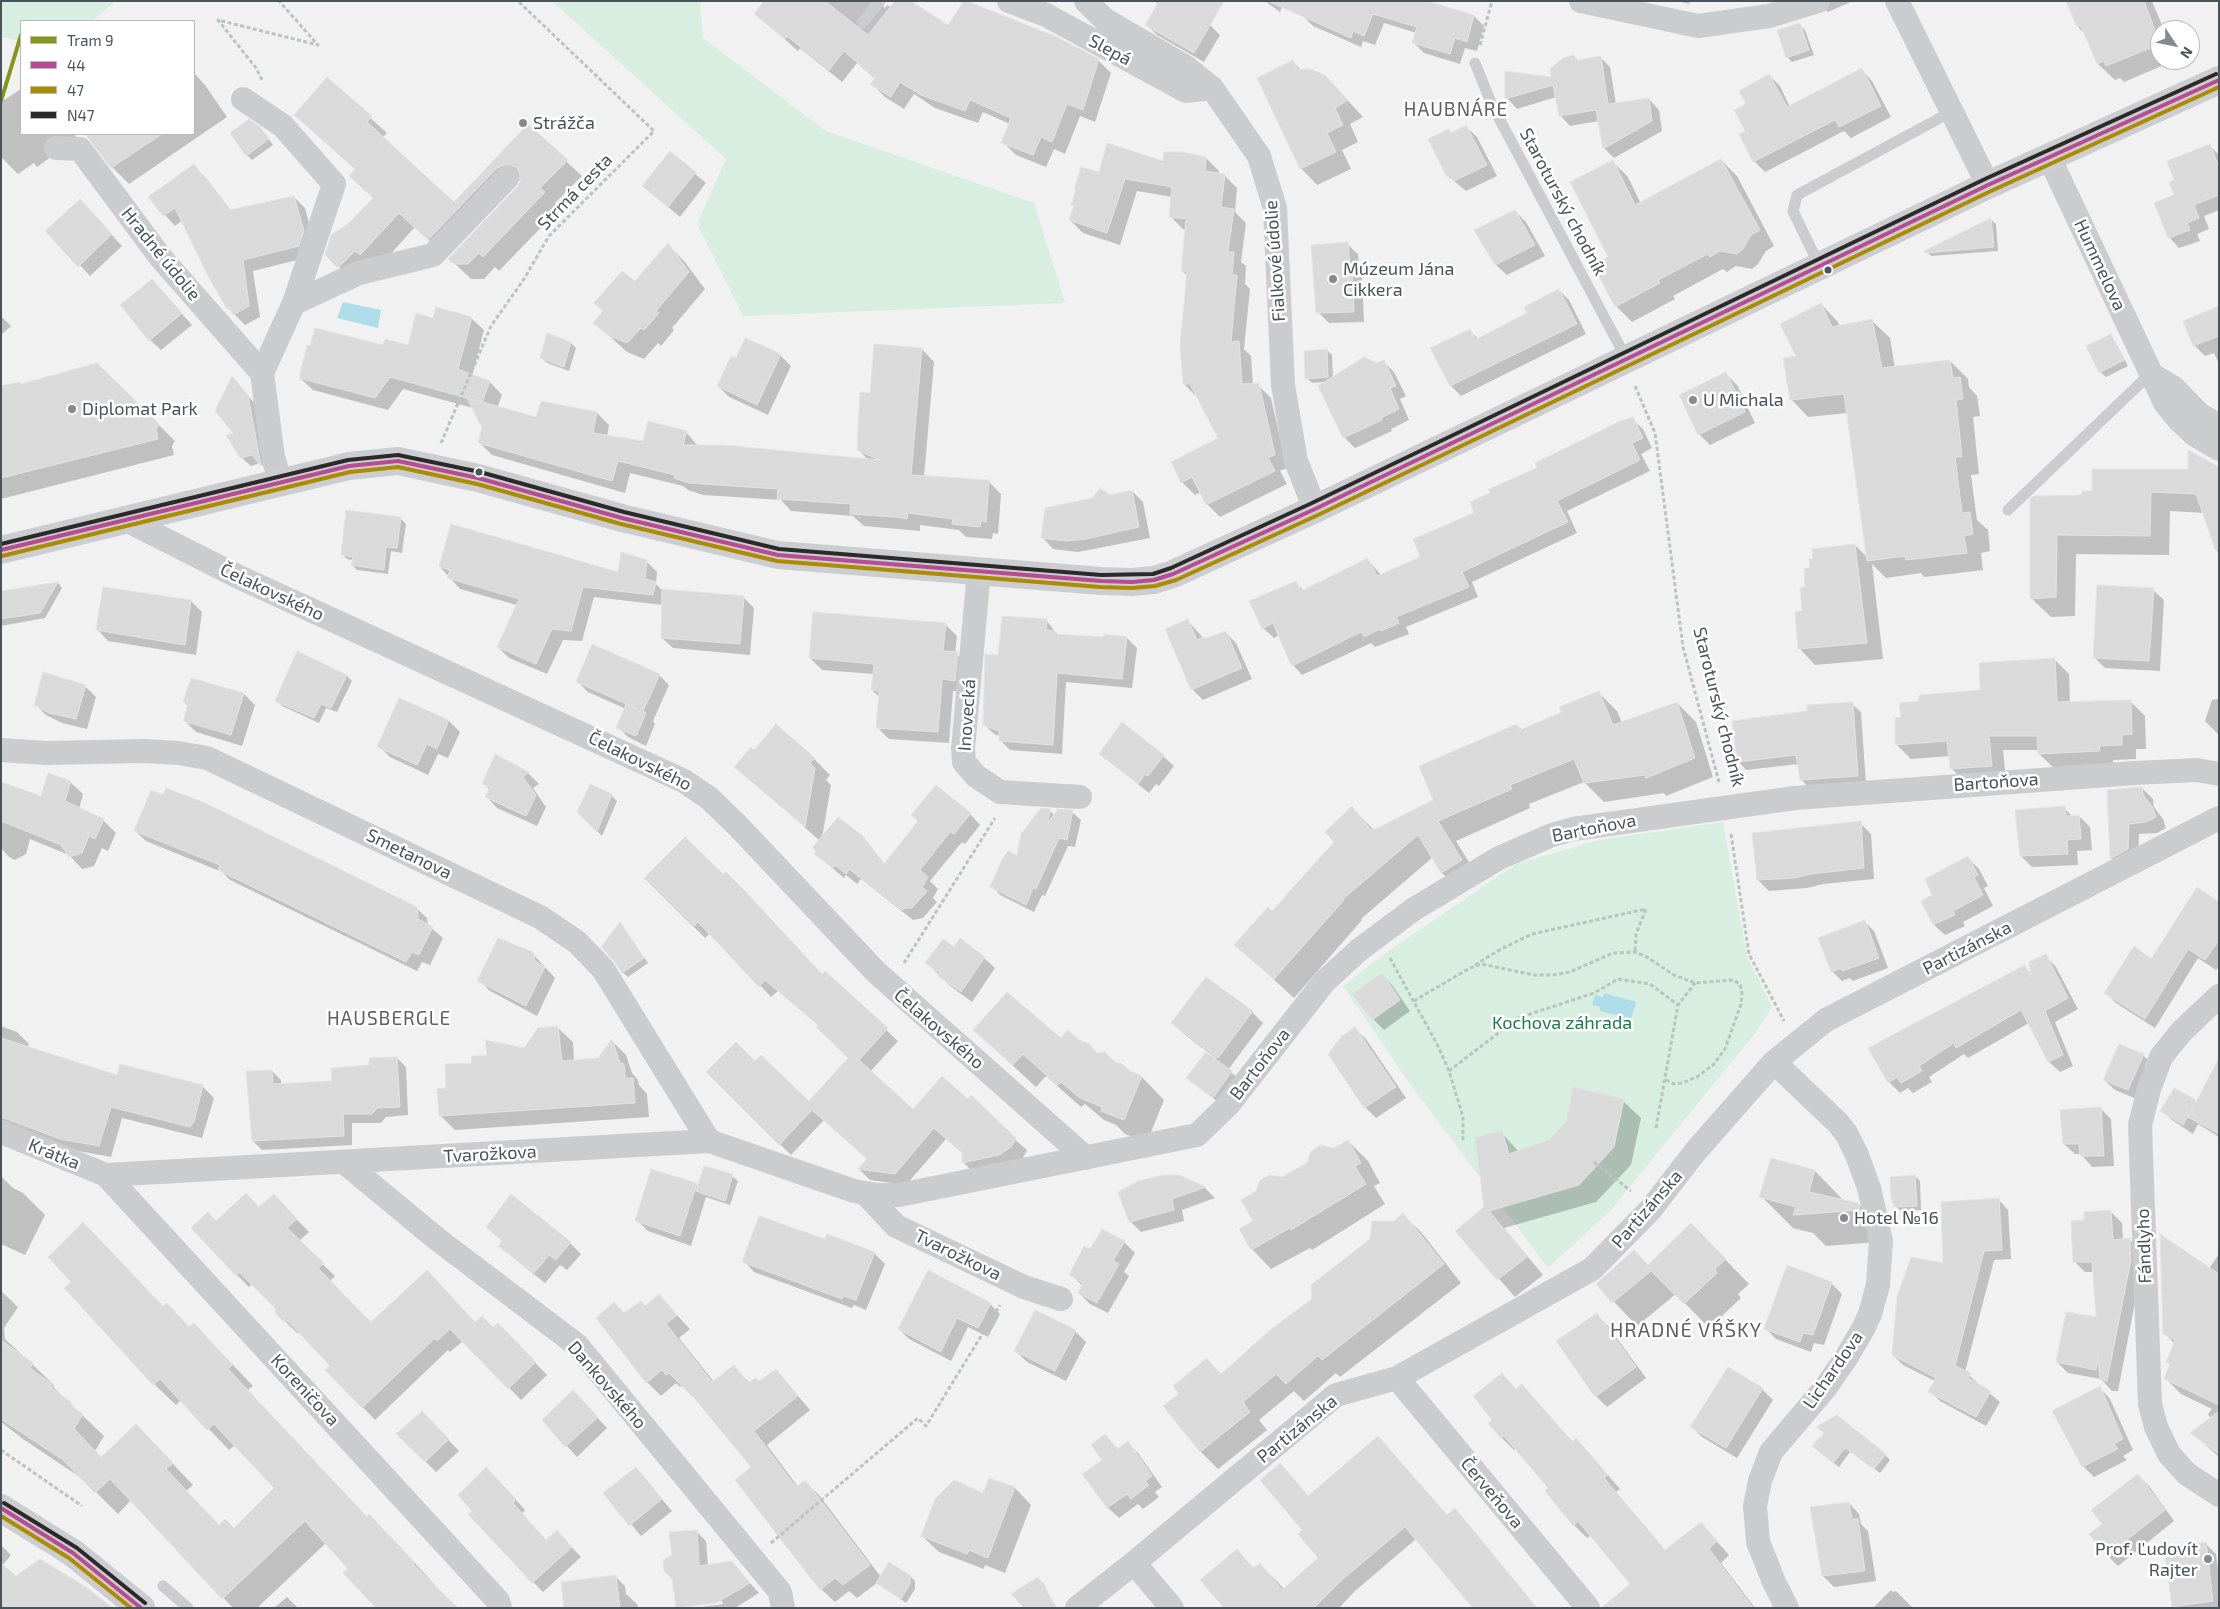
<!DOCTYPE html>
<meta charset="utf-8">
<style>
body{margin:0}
#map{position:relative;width:2220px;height:1609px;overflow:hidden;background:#f1f1f1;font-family:"Exo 2",sans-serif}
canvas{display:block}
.frame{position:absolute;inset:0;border:2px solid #49535c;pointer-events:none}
.legend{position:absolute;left:20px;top:20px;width:175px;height:115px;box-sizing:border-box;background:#fff;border:1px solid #b6babe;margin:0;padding:6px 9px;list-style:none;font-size:15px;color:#49535c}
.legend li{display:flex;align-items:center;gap:10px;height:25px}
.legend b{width:25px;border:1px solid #b6babe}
.north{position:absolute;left:2150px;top:20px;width:50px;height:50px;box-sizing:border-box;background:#fff;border:1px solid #b6babe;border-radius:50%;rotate:124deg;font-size:14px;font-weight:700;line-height:20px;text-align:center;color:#49535c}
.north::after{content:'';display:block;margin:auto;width:18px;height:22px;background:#848a90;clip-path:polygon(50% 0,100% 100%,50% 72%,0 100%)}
</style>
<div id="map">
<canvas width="2220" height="1609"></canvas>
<div class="frame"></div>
<ul class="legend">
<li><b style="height:6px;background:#849717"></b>Tram 9</li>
<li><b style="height:6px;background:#b94b94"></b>44</li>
<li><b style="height:6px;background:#ad8b00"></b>47</li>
<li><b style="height:6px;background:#2b2a29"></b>N47</li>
</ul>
<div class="north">N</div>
</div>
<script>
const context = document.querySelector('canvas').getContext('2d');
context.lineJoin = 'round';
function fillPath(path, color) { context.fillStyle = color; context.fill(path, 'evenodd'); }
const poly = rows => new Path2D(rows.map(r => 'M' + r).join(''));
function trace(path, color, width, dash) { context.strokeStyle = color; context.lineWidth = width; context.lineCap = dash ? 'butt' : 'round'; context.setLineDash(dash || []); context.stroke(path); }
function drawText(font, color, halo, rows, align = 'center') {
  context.font = font + ' "Exo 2",sans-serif'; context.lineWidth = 5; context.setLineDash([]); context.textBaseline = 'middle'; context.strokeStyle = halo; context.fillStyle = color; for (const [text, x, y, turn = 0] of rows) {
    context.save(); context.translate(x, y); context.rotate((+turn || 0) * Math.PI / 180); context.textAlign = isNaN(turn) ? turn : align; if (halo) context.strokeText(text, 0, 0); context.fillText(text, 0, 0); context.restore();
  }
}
const green = poly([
 [1,1,116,1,92,21,21,21,21,41,1,37],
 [552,1,700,1,703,38,826,131,1034,203,1065,303,743,316,697,224,726,159],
 [1723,822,1747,956,1772,1007,1756,1032,1610,1211,1548,1268,1408,1081,1343,986,1387,952,1516,864,1599,840]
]);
const water = poly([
 [343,302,381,310,378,328,337,318],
 [1604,993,1636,1002,1631,1019,1600,1011,1600,1007,1592,1005,1595,995,1603,997]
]);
const shadow = poly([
 [766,1,878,1,885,8,887,5,896,10,948,27,1098,60,1111,73,1095,122,1080,116,1065,154,1054,149,1046,167,1016,155,1003,142,1010,124,983,112,978,123,935,108,914,94,904,109,885,97,872,84,875,79,857,63,842,82,800,48,798,51,756,14],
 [1153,1,1175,1,1172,6,1210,25,1220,35,1204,62,1157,35,1147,25,1159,4],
 [1265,1,1285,1,1280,12],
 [1309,1,1474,16,1484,26,1477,51,1465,48,1460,64,1424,53,1414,43,1417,33,1384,23,1375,45,1363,41,1361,47,1313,26,1303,16],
 [1676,1,1689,1,1690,4],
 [1813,1,1853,1,1828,12],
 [2067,1,2152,1,2164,30,2160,30,2160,60,2176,60,2124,82,2120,78,2115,80,2098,64,2086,35,2078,27],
 [1800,25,1805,30,1814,55,1792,62,1787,57],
 [1600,57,1610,67,1616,104,1649,99,1659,110,1662,131,1614,158,1604,148,1599,121,1570,126,1560,115,1556,97,1517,109,1507,98],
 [1293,62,1301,70,1325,76,1363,117,1350,124,1358,142,1342,150,1351,169,1317,185,1301,168],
 [1862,70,1872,81,1891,117,1851,138,1844,131,1765,172,1754,161,1746,132,1747,104,1769,75,1780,86,1790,107],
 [194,73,205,85,227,117,129,184,112,167,99,149,121,134,194,134],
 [327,79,387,133,382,138,454,203,528,126,582,176,555,203,560,208,499,271,495,267,484,279,471,279,450,259,518,188,521,180,512,184,444,255,415,227,376,270,354,282,326,254,350,224,374,198,356,170,311,130],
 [21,89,21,134,74,134,77,138,37,167,34,163,18,174,1,157,1,102],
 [1466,127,1477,137,1497,176,1466,191,1448,176,1449,130,1452,134],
 [265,134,273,145,252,160,247,155],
 [2210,146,2219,155,2219,210,2204,216,2209,229,2197,234,2200,241,2179,248,2169,237,2176,180],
 [670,153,706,183,680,217,643,186],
 [1206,158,1219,171,1218,174,1224,175,1237,188,1235,212,1246,223,1241,262,1246,266,1245,284,1250,289,1244,349,1251,356,1253,385,1258,385,1271,398,1287,468,1280,471,1287,484,1220,517,1207,504,1201,492,1195,495,1182,482,1220,439,1197,397,1184,384,1188,276,1182,271,1186,230,1183,229,1170,216,1172,197,1137,191,1120,245,1083,233,1070,220,1074,206,1073,205,1099,173],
 [1721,160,1737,176,1774,246,1766,251,1758,264,1752,269,1736,266,1727,272,1723,269,1673,296,1675,299,1632,322,1616,306,1610,257,1613,162,1628,177,1641,204],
 [194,166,205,177,231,211,294,197,305,208,314,242,309,257,253,271,260,317,245,325,228,308,183,220,175,226,150,198],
 [1515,211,1526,222,1545,256,1507,275,1496,265,1476,231],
 [91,212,122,246,90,276,80,265],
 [1991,220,1996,224,1998,251,1931,256,1927,251],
 [1347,244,1358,254,1360,276,1362,278,1364,322,1329,323,1318,312],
 [668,245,684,261,705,289,672,328,674,330,661,346,658,343,644,359,627,352,595,323,635,283],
 [152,281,192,325,161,350,150,340],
 [1559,290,1569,300,1586,334,1461,396,1451,386,1432,348,1469,330,1479,340,1529,314],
 [1821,304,1838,322,1840,327,1872,321,1890,338,1895,368,1950,361,1968,379,1969,387,1977,396,1980,416,1973,417,1979,474,1971,475,1977,520,1988,530,1990,551,1981,553,1983,570,1942,575,1924,577,1921,573,1886,578,1872,564,1883,659,1815,665,1799,648,1803,612,1811,569,1855,545,1868,558,1847,413,1808,417,1791,399,1798,357],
 [2219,308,2219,364,2214,353,2205,356,2194,345],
 [1,316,11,326,1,335],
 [471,318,484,330,472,376,490,382,502,395,497,408,537,419,597,413,609,425,607,437,644,442,686,432,698,446,869,461,858,449,871,394,922,349,934,362,924,477,989,482,1001,494,998,534,993,533,992,539,966,537,959,530,920,525,920,531,864,526,853,516,791,511,781,500,703,495,688,490,683,486,630,473,625,493,492,455,479,442,483,428,473,408,403,389,388,410,313,390,300,378,384,346,408,346,434,319],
 [548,335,571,343,576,348,569,371,547,363,542,358],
 [2110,336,2115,341,2128,366,2106,377,2100,372],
 [1327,350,1332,355,1333,379,1383,361,1394,372,1406,396,1400,399,1409,420,1391,429,1392,431,1355,448,1344,437,1327,382,1312,383,1307,378],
 [780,355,791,366,768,415,729,397,718,386,736,359],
 [97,364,175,441,172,446,174,455,1,499,1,388,22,385],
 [1726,374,1737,385,1755,423,1710,445,1699,434],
 [233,378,256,405,269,472,260,463,251,466,241,457,235,433],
 [1632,419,1643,429,1652,448,1641,454,1650,471,1567,511,1577,533,1472,582,1478,597,1406,627,1409,634,1375,647,1371,643,1302,675,1292,664,1279,635,1274,638,1263,628,1295,582,1304,591,1368,560,1381,575,1421,558,1476,513,1539,468],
 [2219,468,2219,556,2204,513,2170,511,2169,555,2076,554,2075,616,2051,617,2031,598,2032,499,2083,496,2189,470],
 [1132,491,1143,502,1150,538,1078,552,1053,549,1043,538],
 [401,519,406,524,402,553,391,551,388,574,357,570,352,565,353,560,347,559,342,554],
 [646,561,657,572,656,584,663,591,743,597,754,608,750,655,673,648,662,638,663,605,594,597,582,641,563,640,547,674,509,658,498,647,517,605,460,589,440,567,619,573],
 [58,583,62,588,45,618,1,626,1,592],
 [2153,590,2164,600,2160,671,2105,668,2094,657],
 [191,601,202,612,196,655,108,641,98,630],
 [1046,620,1058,635,1105,639,1105,636,1127,638,1137,648,1132,688,1066,682,1062,754,1010,750,1000,740,1000,736,994,734,984,724,986,655,1000,656],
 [1188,621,1205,640,1225,632,1236,643,1252,679,1203,700,1192,689],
 [945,624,957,636,955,653,969,665,967,692,953,691,949,743,889,739,877,727,879,697,872,690,874,674,822,670,810,658],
 [298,653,347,676,352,681,337,712,326,708,319,723,282,706,277,700],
 [2054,659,2069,674,2070,703,2131,702,2145,716,2146,749,2136,749,2136,759,2113,760,2114,766,2054,768,2039,754,2039,750,2003,750,2006,780,1966,783,1951,768,1950,756,1911,759,1896,744,1981,691],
 [659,675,669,685,653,721,655,724,646,746,628,737,618,727,626,709,588,692,578,682],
 [191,679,244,694,255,705,242,746,196,732,185,721,189,707,184,702],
 [85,686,96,697,87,729,62,723,46,715,35,704],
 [1598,692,1617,711,1622,723,1677,703,1696,722,1713,777,1666,796,1664,793,1604,802,1584,782,1529,804,1530,808,1456,841,1480,880,1461,892,1442,873,1433,857,1361,919,1362,920,1294,998,1236,945,1272,912,1336,842,1352,808,1375,831,1435,801,1517,725,1522,730,1563,713],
 [400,699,449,721,460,732,448,758,438,754,428,775,390,757,379,746],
 [2219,699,2219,735,2205,721,2212,700],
 [1852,704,1861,712,1866,784,1809,788,1801,779,1799,764,1746,770,1738,761,1808,712],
 [754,751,814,759,830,775,826,780,831,785,822,838,862,837,886,865,970,814,980,825,965,844,962,842,930,881,938,889,933,898,937,902,923,918,913,920,861,879,857,884,846,875,844,878,816,854,820,841,736,766],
 [1100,754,1163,756,1174,766,1159,786,1156,784,1149,793],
 [496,756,528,773,539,784,533,788,546,807,537,826,497,808,487,797,490,790,483,783],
 [70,782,83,794,79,809,103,820,116,833,108,851,102,848,94,866,82,869,69,855,30,839,26,854,15,860,9,857,1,848,1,783,42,797],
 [590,786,612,796,617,801,602,836,578,812],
 [2142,788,2153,799,2154,807,2163,819,2166,828,2157,833,2139,834,2138,860,2122,869,2111,858],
 [2064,808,2073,817,2079,816,2090,827,2092,850,2077,851,2078,865,2032,867,2021,856],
 [1049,810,1055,816,1072,812,1081,820,1075,847,1068,846,1045,896,1042,895,1034,912,1000,895,992,886,1018,857],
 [1860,823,1871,834,1874,879,1823,884,1807,888,1769,891,1758,880],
 [135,831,416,908,427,918,428,925,443,938,430,965,422,962,417,971,230,880,222,872,146,841],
 [1968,858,1979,869,1988,886,1984,888,1993,906,1963,922,1965,926,1945,935,1934,925,1934,896],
 [645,878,823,976,825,973,898,1041,870,1072,913,1111,969,1101,1027,1150,1023,1158,1015,1164,975,1174,964,1163,964,1154,946,1139,906,1185,870,1180,859,1169,868,1159,824,1120,791,1155,707,1072,755,1063,809,1103,850,1058,819,1026,778,991,771,997,710,933,705,938],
 [2219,903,2219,966,2216,970,2198,958,2155,1028,2116,1003,2106,993,2152,961],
 [1864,921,1874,931,1888,968,1853,981,1850,978,1842,981,1832,971],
 [621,924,648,963,628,977,622,972],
 [504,940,532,953,555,978,537,1016,490,991,479,980],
 [954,949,984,958,995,968,972,1002,950,986,927,963],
 [2046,956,2056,967,2078,1009,2055,1022,2073,1066,2060,1072,2049,1062,2029,1023,1968,1058,1964,1054,1929,1077,1932,1082,1913,1093,1908,1088,1900,1093,1889,1082,2024,967,2032,974],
 [1382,974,1392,985,1410,1011,1384,1030,1373,1019],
 [1206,978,1252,1012,1263,1023,1228,1070,1237,1077,1218,1102,1193,1083,1216,1058,1184,1034,1173,1023],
 [1,1026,17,1032,29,1044,27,1047,118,1076,202,1086,214,1098,202,1138,122,1118,111,1157,73,1150,1,1123],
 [558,1028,573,1042,574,1061,599,1060,612,1041,626,1055,632,1073,638,1080,639,1085,647,1094,649,1117,455,1130,440,1115,447,1089,473,1064,488,1057,525,1049],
 [1355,1029,1366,1039,1406,1098,1376,1118,1365,1107],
 [974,1030,1078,1041,1089,1045,1098,1054,1116,1065,1142,1077,1164,1100,1147,1142,1125,1134,1116,1125,1104,1120,1085,1104,1081,1107,1046,1076,1036,1087],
 [2119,1046,2143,1055,2154,1066,2139,1100,2115,1090,2104,1080],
 [397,1058,406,1067,408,1115,386,1117,381,1123,352,1123,352,1145,262,1150,253,1141,272,1071,281,1080,281,1085,333,1082,370,1066],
 [2219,1061,2219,1137,2198,1124,2193,1134,2172,1120,2162,1111,2195,1101,2197,1103],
 [1623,1101,1641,1118,1631,1165,1596,1202,1504,1228,1543,1275,1515,1297,1457,1231,1486,1208,1501,1132,1519,1152,1549,1141],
 [2100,1108,2111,1119,2114,1166,2092,1167,2081,1154,2075,1154,2064,1144],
 [1348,1141,1368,1161,1380,1183,1374,1186,1385,1204,1312,1250,1310,1248,1271,1269,1252,1249,1257,1192],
 [1772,1159,1815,1171,1845,1202,1858,1204,1890,1236,1891,1241,1826,1246,1813,1233,1793,1228,1761,1196],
 [1,1176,13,1188,23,1193,45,1215,25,1255,1,1244],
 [732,1176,738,1181,730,1205,706,1197,691,1246,648,1231,637,1220,696,1184,699,1187],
 [1179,1176,1205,1188,1215,1198,1182,1210,1184,1221,1141,1232,1130,1221],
 [1915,1176,1920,1181,1921,1210,1901,1211,1895,1206],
 [274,1196,309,1232,299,1241,335,1276,330,1281,371,1323,476,1324,494,1329,498,1325,547,1375,521,1400,463,1341,450,1352,448,1350,375,1420,327,1370,332,1366,301,1333,297,1333,277,1313,276,1308,252,1284,249,1287,237,1275,216,1222,259,1209],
 [1999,1200,2008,1210,2011,1259,1994,1260,1965,1372,2000,1402,1986,1426,1940,1401,1930,1391,1935,1381,1903,1365,1893,1355,1945,1265],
 [2111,1212,2122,1223,2123,1240,2130,1240,2141,1250,2141,1271,2118,1391,2112,1391,2101,1379,2068,1373,2057,1362,2097,1318,2094,1272,2085,1272,2074,1261,2085,1221],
 [1403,1215,1421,1232,1461,1283,1340,1377,1336,1373,1304,1401,1294,1391,1259,1420,1267,1430,1218,1469,1200,1451,1181,1394,1207,1360,1222,1375,1314,1300],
 [487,1227,570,1243,581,1254,567,1270,560,1265,545,1283,511,1256,500,1245,503,1242],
 [1124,1242,1135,1253,1124,1272,1129,1276,1108,1313,1090,1304,1079,1293,1083,1286,1070,1274,1091,1251],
 [1715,1249,1749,1284,1738,1294,1741,1298,1709,1328,1676,1294,1637,1326,1597,1284,1649,1266],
 [874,1253,885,1264,866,1310,854,1305,852,1308,754,1272,744,1261],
 [2219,1254,2219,1457,2192,1433,2211,1419,2208,1414,2212,1409,2181,1394,2165,1378,2171,1366,2167,1362,2175,1344,2164,1333],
 [1831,1283,1842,1294,1824,1345,1814,1343,1811,1352,1776,1339,1766,1329],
 [1,1291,18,1307,4,1328,5,1339,32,1364,54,1385,53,1387,104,1436,95,1451,101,1458,136,1425,193,1485,186,1491,220,1526,234,1530,276,1488,235,1445,229,1450,181,1400,176,1405,154,1384,164,1307,190,1328,194,1325,215,1346,253,1386,248,1390,368,1518,391,1537,435,1585,350,1569,326,1543,257,1608,233,1608,131,1500,118,1514,84,1480,23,1439,1,1422],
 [659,1296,690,1329,679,1338,714,1382,734,1367,750,1383,759,1383,776,1370,810,1410,767,1445,798,1487,805,1482,819,1495,881,1577,910,1576,915,1581,915,1589,906,1603,877,1583,857,1598,849,1591,835,1602,821,1589,752,1467,696,1399,683,1385,680,1387,676,1383,661,1396,647,1382,598,1318,625,1314,645,1307],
 [990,1304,1000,1314,988,1337,968,1327,951,1361,909,1339,899,1329],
 [1597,1315,1608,1326,1646,1378,1607,1407,1596,1396,1558,1342],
 [1075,1331,1086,1342,1066,1381,1027,1362,1016,1351],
 [1522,1386,1573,1442,1576,1440,1589,1453,1620,1489,1616,1492,1666,1551,1701,1524,1729,1555,1721,1563,1755,1608,1694,1608,1632,1584,1591,1535,1587,1538,1574,1525,1550,1488,1517,1449,1514,1450,1501,1437,1517,1390],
 [2100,1388,2110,1399,2133,1450,2123,1456,2127,1460,2094,1477,2083,1466],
 [1762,1389,1773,1400,1737,1458,1702,1437,1691,1426],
 [583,1403,607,1428,577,1457,543,1420],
 [422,1413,459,1451,436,1472,398,1434],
 [1824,1433,1885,1455,1890,1460,1880,1473,1850,1452,1839,1467,1819,1451],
 [1105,1436,1118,1449,1128,1443,1138,1453,1162,1487,1155,1492,1159,1497,1143,1509,1138,1504,1119,1518,1108,1508,1084,1475,1104,1460],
 [1390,1450,1448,1516,1466,1522,1537,1608,1478,1608,1416,1539,1355,1591,1339,1608,1226,1608,1237,1551,1254,1569,1260,1564,1285,1590,1320,1558,1304,1530,1292,1477,1309,1497],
 [636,1468,672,1511,641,1536,605,1493],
 [2138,1475,2149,1486,2174,1521,2118,1566,2107,1555,2104,1524],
 [497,1479,525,1510,522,1514,546,1541,567,1542,581,1557,543,1592,533,1582],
 [1015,1488,1031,1505,1005,1573,985,1565,984,1569,939,1552,922,1536,983,1494],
 [1849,1503,1859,1514,1861,1524,1868,1531,1876,1581,1834,1587,1823,1576],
 [696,1531,706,1541,708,1566,731,1562,759,1593,735,1608,694,1608,723,1604,722,1601,677,1608,673,1555],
 [2205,1543,2216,1554,2219,1577,2219,1608,2174,1608,2173,1606],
 [1,1545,11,1555,2,1566,16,1578,1,1608],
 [615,1576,625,1586,626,1594,637,1604,638,1608,565,1608],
 [1038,1578,1043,1583,1056,1608],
 [1891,1590,1893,1592,1896,1591,1913,1608,1873,1608],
 [287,1597,298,1608,274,1608]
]);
const building = poly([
 [764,1,825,1,868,35,895,1,911,1,948,25,964,1,967,1,1057,37,1099,59,1083,110,1067,104,1052,142,1041,137,1033,155,1001,143,1011,118,970,100,965,111,921,95,900,82,891,97,870,84,875,78,844,51,829,70,787,36,785,39,754,14,764,1],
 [1159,1,1224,1,1194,53,1145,25,1159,1],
 [1268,1,1427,1,1474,15,1467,42,1455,38,1450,54,1412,43,1417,27,1373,14,1364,36,1353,31,1351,38,1268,1],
 [2066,1,2144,1,2160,44,2106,66,2104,61,2097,64,2081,26,2077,27,2066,1],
 [1800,23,1809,50,1786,58,1777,30,1800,23],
 [1573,55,1578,60,1601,56,1608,104,1649,98,1652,121,1603,149,1596,110,1559,116,1553,85,1505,99,1505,71,1551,77,1550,69,1563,58,1573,55],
 [1293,60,1297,69,1310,69,1325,75,1348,100,1335,108,1343,125,1327,133,1336,152,1300,169,1257,78,1293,60],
 [1862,68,1881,106,1839,127,1835,120,1753,162,1739,134,1745,131,1734,110,1746,104,1739,91,1769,74,1787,107,1862,68],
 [327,77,372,116,367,122,454,202,528,124,568,160,540,188,545,192,483,257,479,253,468,264,454,264,448,259,517,187,520,182,520,175,517,168,511,165,504,165,497,168,428,240,399,213,360,255,355,251,338,268,325,255,331,235,349,223,373,198,349,176,355,169,294,115,327,77],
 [249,119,260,127,269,139,246,156,230,133,249,119],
 [1466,125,1487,165,1454,181,1450,175,1447,177,1428,139,1449,129,1451,133,1466,125],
 [85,134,162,134,111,168,85,134],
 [1107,143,1163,161,1164,152,1182,152,1206,157,1205,171,1225,174,1221,207,1234,209,1228,252,1234,252,1232,275,1237,275,1231,342,1239,341,1242,384,1259,383,1275,455,1268,458,1275,471,1206,505,1192,477,1181,483,1171,462,1218,438,1190,384,1183,384,1180,345,1187,272,1181,271,1186,219,1169,217,1172,187,1125,179,1107,233,1069,220,1074,205,1071,205,1076,190,1074,190,1081,167,1099,172,1107,143],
 [2210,144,2219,167,2219,195,2194,205,2199,218,2187,223,2190,230,2168,238,2154,203,2174,195,2169,182,2174,180,2167,161,2210,144],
 [670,151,696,172,668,207,642,186,670,151],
 [1721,159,1760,230,1751,235,1743,249,1737,254,1720,251,1710,257,1708,254,1658,280,1660,283,1615,307,1593,265,1608,257,1570,182,1613,160,1635,205,1721,159],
 [194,164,229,210,294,196,304,231,299,246,243,260,249,306,233,315,229,307,227,309,209,278,175,208,163,216,148,197,194,164],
 [80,199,112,234,78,267,45,231,80,199],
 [1515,210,1535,245,1495,265,1474,230,1515,210],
 [1991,218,1994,247,1925,253,1924,251,1991,218],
 [1348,242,1350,267,1352,266,1354,312,1316,313,1311,245,1348,242],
 [668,243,689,272,656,311,659,313,644,330,641,328,627,343,609,336,593,323,603,311,594,303,622,271,635,281,668,243],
 [152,279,182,313,149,341,120,305,152,279],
 [1559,289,1577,324,1450,386,1430,348,1470,329,1475,340,1527,313,1524,307,1559,289],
 [1821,303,1832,327,1872,319,1882,368,1950,360,1953,378,1960,377,1963,399,1956,400,1962,457,1955,457,1962,513,1970,512,1973,534,1964,536,1967,553,1924,558,1906,560,1905,556,1867,561,1844,394,1790,400,1783,358,1796,356,1780,324,1821,303],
 [2219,306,2219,336,2193,346,2183,321,2219,306],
 [436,307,472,317,458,369,490,381,482,402,468,398,536,417,541,401,597,412,593,433,643,441,648,421,687,431,683,445,723,445,880,460,857,450,860,392,870,393,874,344,922,348,911,475,989,480,986,522,981,521,980,527,952,524,953,519,908,513,907,519,895,517,850,514,851,504,777,499,778,489,689,483,674,478,675,475,618,461,612,481,478,443,482,428,467,398,390,377,375,398,299,378,307,345,310,346,315,328,383,345,385,339,408,345,416,313,433,318,436,307],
 [547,333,571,342,564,367,540,358,547,333],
 [2111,334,2124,360,2099,373,2086,346,2111,334],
 [745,338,781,354,757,405,717,386,731,356,736,358,745,338],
 [1327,349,1328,377,1305,379,1304,351,1327,349],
 [1364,357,1377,363,1384,360,1396,386,1390,388,1399,409,1381,418,1382,420,1343,438,1318,386,1364,357],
 [97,363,159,424,156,429,158,439,1,478,1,386,20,382,21,384,97,363],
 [1726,372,1745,412,1698,435,1679,395,1726,372],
 [232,376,248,395,261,466,252,455,240,458,226,435,233,433,215,411,232,376],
 [1633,417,1643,438,1632,443,1640,460,1557,501,1568,522,1462,572,1469,587,1396,617,1399,623,1381,631,1380,629,1364,637,1361,632,1294,665,1291,665,1273,623,1262,629,1249,601,1296,581,1301,591,1368,558,1377,576,1420,557,1413,539,1474,513,1470,502,1490,493,1489,489,1537,468,1535,463,1582,440,1620,421,1633,417],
 [2188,450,2219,467,2219,549,2215,549,2196,494,2151,492,2150,536,2057,535,2056,597,2030,599,2030,499,2034,496,2082,495,2082,491,2092,491,2092,469,2188,469,2188,450],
 [1100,488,1110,495,1132,490,1139,527,1086,539,1067,541,1041,538,1045,508,1092,498,1100,488],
 [346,510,401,517,397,548,386,547,384,570,351,565,353,557,341,555,346,510],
 [451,524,618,572,621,552,647,560,645,579,656,582,653,595,583,587,571,631,552,629,536,664,497,647,519,599,447,578,450,570,439,567,451,524],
 [1855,544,1867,643,1798,649,1795,612,1802,611,1800,588,1805,587,1804,569,1810,568,1809,559,1813,558,1812,549,1855,544],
 [58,582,40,613,1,619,1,591,58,582],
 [2097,585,2154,588,2149,661,2093,658,2097,585],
 [103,587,191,600,185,645,96,630,103,587],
 [662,589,744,596,740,644,661,638,662,589],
 [813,612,946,623,943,651,958,652,955,681,942,679,938,732,876,728,879,691,871,690,874,664,809,658,813,612],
 [1002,616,1047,619,1046,630,1055,631,1055,634,1104,637,1104,634,1127,637,1122,679,1057,673,1053,745,999,741,999,731,983,725,985,654,998,655,1002,616],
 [1188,619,1197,640,1204,637,1204,639,1226,631,1242,668,1191,690,1165,629,1188,619],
 [592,644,660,674,643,711,646,713,636,736,616,728,626,704,638,709,576,682,592,644],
 [297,651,347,675,331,708,321,704,314,718,275,701,297,651],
 [2055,658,2057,702,2131,700,2132,734,2122,735,2122,745,2099,746,2100,751,2038,754,2037,736,1989,736,1992,766,1950,769,1947,741,1895,745,1895,718,1901,717,1899,703,1919,701,1919,695,1980,690,1979,663,2055,658],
 [43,672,86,685,76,719,49,713,34,705,43,672],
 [191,678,244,693,231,735,183,721,188,704,183,702,191,678],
 [1599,691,1613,725,1677,702,1695,758,1646,778,1645,775,1584,783,1574,759,1510,785,1512,789,1438,821,1462,860,1441,873,1418,835,1343,899,1344,900,1274,979,1234,945,1268,907,1272,911,1334,842,1325,832,1352,806,1371,830,1374,828,1376,829,1433,800,1419,766,1517,724,1520,730,1562,712,1559,707,1599,691],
 [399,698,449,720,437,749,427,744,417,765,377,747,399,698],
 [1853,702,1858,776,1800,780,1796,755,1737,762,1732,721,1807,711,1807,705,1853,702],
 [1122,722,1164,755,1148,776,1145,774,1138,784,1099,754,1122,722],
 [776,724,815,758,810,763,815,768,805,827,734,767,751,747,754,750,776,724],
 [495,754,529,772,523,777,536,795,526,816,485,797,490,787,482,784,495,754],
 [48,773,71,781,65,801,104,819,95,839,89,836,82,853,69,857,61,845,1,821,1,782,41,796,48,773],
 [590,784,612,794,597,832,577,812,590,784],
 [936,785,971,813,954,834,950,832,920,870,928,877,922,887,927,891,912,908,905,908,902,910,849,869,846,874,835,865,833,868,814,854,816,851,812,848,838,817,863,836,884,864,918,821,911,815,936,785],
 [2142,787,2143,795,2152,806,2156,817,2146,822,2129,824,2128,849,2110,859,2107,790,2142,787],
 [166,788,205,803,417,907,418,919,433,927,419,955,412,952,406,962,218,870,220,865,134,831,151,790,163,795,166,788],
 [2065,806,2066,816,2079,815,2081,839,2067,840,2068,854,2020,856,2015,810,2065,806],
 [1041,808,1050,809,1048,823,1058,809,1073,810,1067,840,1059,838,1036,889,1033,888,1026,905,990,887,1002,860,1008,851,1017,855,1021,834,1041,808],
 [1861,821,1864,868,1811,874,1795,878,1757,880,1752,833,1861,821],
 [685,837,723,874,726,872,743,889,822,974,825,971,888,1028,859,1060,913,1109,942,1076,968,1099,971,1095,1016,1138,1011,1147,999,1155,962,1163,962,1153,934,1128,895,1174,858,1169,867,1159,812,1110,779,1145,706,1072,736,1042,755,1061,761,1055,809,1101,848,1058,816,1027,818,1025,765,980,759,987,698,922,693,927,644,878,685,837],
 [1968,856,1978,875,1974,877,1983,895,1953,911,1955,915,1933,925,1921,901,1932,895,1925,879,1968,856],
 [2197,887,2219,902,2219,940,2205,960,2188,949,2145,1019,2104,993,2134,946,2151,959,2197,887],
 [1865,920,1879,958,1842,971,1842,968,1831,972,1818,938,1865,920],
 [620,922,644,958,622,973,613,960,601,947,620,922],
 [498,938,533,952,535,961,545,967,526,1006,477,981,498,938],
 [960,938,985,957,961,992,938,976,940,973,925,963,943,939,954,947,960,938],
 [2046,954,2068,998,2045,1011,2063,1055,2048,1062,2021,1010,1956,1048,1954,1043,1919,1066,1922,1071,1901,1083,1897,1077,1888,1083,1868,1048,2025,965,2031,977,2029,962,2046,954],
 [1382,973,1400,1000,1372,1020,1352,994,1382,973],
 [1206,977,1253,1011,1218,1058,1171,1023,1206,977],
 [1007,992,1061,1038,1068,1030,1079,1040,1090,1044,1095,1053,1105,1052,1116,1063,1121,1063,1130,1071,1142,1076,1124,1120,1101,1111,1102,1107,1080,1098,1061,1082,1057,1085,1023,1054,1013,1065,973,1030,1007,992],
 [558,1026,562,1061,598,1058,612,1039,620,1063,624,1064,625,1078,633,1078,635,1103,439,1116,437,1089,446,1088,445,1064,472,1063,471,1056,487,1055,485,1040,524,1048,538,1028,558,1026],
 [1355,1027,1396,1087,1364,1108,1328,1054,1342,1036,1355,1027],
 [1,1038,117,1075,120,1064,203,1085,194,1122,190,1127,111,1107,99,1146,60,1139,1,1117,1,1038],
 [2119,1044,2144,1054,2128,1090,2103,1080,2119,1044],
 [1206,1052,1232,1071,1213,1098,1186,1078,1206,1052],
 [397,1057,400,1107,377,1108,372,1114,343,1114,344,1136,252,1141,246,1071,272,1070,273,1084,332,1081,331,1068,369,1065,369,1058,397,1057],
 [2219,1058,2219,1134,2188,1117,2219,1058],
 [1573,1087,1624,1099,1614,1147,1579,1185,1489,1211,1527,1257,1497,1280,1455,1231,1484,1207,1475,1138,1502,1130,1509,1154,1549,1140,1566,1122,1573,1087],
 [2174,1088,2196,1100,2183,1125,2160,1111,2174,1088],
 [2101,1107,2104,1156,2080,1156,2079,1144,2063,1144,2060,1110,2101,1107],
 [1348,1140,1361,1163,1355,1166,1366,1184,1291,1230,1290,1228,1251,1250,1239,1229,1253,1221,1241,1200,1256,1191,1260,1180,1270,1175,1282,1177,1307,1163,1311,1151,1321,1145,1334,1148,1348,1140],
 [1771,1158,1815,1170,1809,1192,1858,1203,1860,1210,1793,1215,1796,1207,1759,1197,1771,1158],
 [704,1166,733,1174,725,1201,696,1191,704,1166],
 [651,1169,697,1183,680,1236,635,1221,651,1169],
 [1164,1175,1179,1175,1206,1187,1172,1199,1174,1210,1129,1222,1118,1192,1138,1181,1164,1175],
 [1915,1175,1917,1206,1894,1207,1891,1197,1890,1177,1915,1175],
 [246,1193,259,1207,274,1194,297,1219,287,1228,324,1263,318,1268,371,1322,427,1270,475,1322,482,1316,493,1327,498,1323,536,1362,508,1389,450,1329,437,1341,435,1338,362,1408,325,1370,330,1366,288,1321,283,1321,276,1314,275,1308,239,1272,236,1276,191,1228,208,1212,216,1221,246,1193],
 [511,1194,571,1242,556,1260,549,1255,534,1273,498,1246,502,1241,486,1227,511,1194],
 [1999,1198,2002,1250,1984,1251,1955,1366,1971,1373,1968,1378,1991,1391,1976,1417,1928,1392,1936,1378,1892,1355,1897,1297,1911,1257,1943,1263,1941,1202,1999,1198],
 [2111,1210,2113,1240,2130,1238,2131,1260,2107,1381,2100,1380,2098,1358,2096,1370,2056,1362,2066,1312,2096,1317,2092,1262,2073,1262,2071,1221,2084,1220,2084,1212,2111,1210],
 [1403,1213,1444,1264,1322,1360,1318,1356,1286,1384,1276,1374,1243,1402,1250,1412,1200,1452,1163,1406,1179,1394,1173,1386,1207,1358,1220,1375,1270,1330,1312,1299,1311,1285,1370,1239,1372,1221,1394,1221,1403,1213],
 [759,1216,825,1239,827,1234,875,1252,856,1300,843,1296,842,1299,742,1262,759,1216],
 [83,1222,163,1306,167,1303,189,1327,194,1323,232,1365,228,1369,367,1517,369,1514,414,1563,413,1564,458,1608,376,1608,343,1573,348,1569,305,1521,222,1599,110,1479,95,1493,63,1460,1,1419,1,1340,33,1363,30,1368,52,1384,51,1388,71,1402,70,1405,83,1414,74,1429,101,1457,136,1424,173,1463,166,1469,219,1525,225,1519,234,1528,274,1488,214,1424,207,1430,160,1379,153,1385,64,1288,71,1282,48,1257,83,1222],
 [1691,1223,1726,1259,1715,1269,1717,1273,1684,1304,1651,1271,1612,1303,1596,1284,1634,1250,1648,1265,1691,1223],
 [1102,1229,1125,1241,1113,1261,1119,1264,1097,1303,1078,1293,1083,1283,1069,1275,1084,1246,1090,1249,1102,1229],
 [2160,1234,2219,1274,2219,1405,2164,1379,2170,1364,2166,1362,2175,1340,2163,1334,2160,1234],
 [1787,1265,1832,1282,1813,1335,1803,1333,1800,1342,1764,1329,1787,1265],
 [928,1270,991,1303,978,1328,957,1318,941,1352,898,1329,928,1270],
 [659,1294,677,1315,666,1324,712,1382,734,1365,748,1383,756,1378,759,1381,776,1369,798,1396,754,1431,796,1487,805,1480,870,1565,843,1585,835,1578,820,1590,735,1480,751,1467,695,1399,669,1373,666,1375,662,1370,646,1383,596,1318,614,1302,624,1313,641,1301,645,1306,659,1294],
 [1035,1310,1076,1330,1055,1371,1014,1351,1035,1310],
 [1597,1313,1636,1367,1595,1397,1556,1341,1597,1313],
 [1728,1367,1763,1388,1726,1448,1690,1427,1728,1367],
 [1502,1373,1516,1389,1522,1384,1572,1442,1576,1438,1608,1475,1604,1478,1665,1550,1701,1522,1717,1541,1709,1549,1753,1608,1601,1608,1630,1584,1578,1521,1573,1526,1545,1491,1548,1488,1504,1436,1500,1438,1488,1423,1492,1420,1473,1396,1502,1373],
 [2100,1386,2123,1439,2114,1444,2118,1449,2082,1467,2052,1411,2100,1386],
 [573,1390,598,1417,565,1447,542,1420,573,1390],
 [422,1411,449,1439,425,1462,396,1434,422,1411],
 [2219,1411,2219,1454,2190,1433,2219,1411],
 [1837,1415,1886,1454,1874,1469,1845,1448,1833,1463,1812,1446,1824,1433,1816,1427,1837,1415],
 [1105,1434,1117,1449,1128,1441,1152,1476,1145,1481,1149,1485,1131,1499,1127,1494,1107,1508,1082,1474,1102,1460,1091,1445,1105,1434],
 [1378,1436,1447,1515,1455,1508,1537,1608,1473,1608,1405,1527,1343,1579,1314,1608,1224,1608,1200,1580,1237,1549,1253,1568,1260,1563,1282,1590,1318,1558,1298,1534,1302,1530,1260,1480,1280,1463,1308,1496,1378,1436],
 [486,1467,516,1499,513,1503,546,1540,557,1530,572,1547,532,1583,468,1514,472,1511,458,1495,486,1467],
 [636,1467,662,1499,629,1526,603,1493,636,1467],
 [2138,1474,2165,1510,2106,1556,2089,1534,2102,1524,2091,1510,2138,1474],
 [989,1478,1015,1487,988,1558,969,1550,967,1554,921,1536,935,1499,954,1480,983,1493,989,1478],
 [1849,1502,1852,1519,1858,1519,1865,1571,1822,1576,1810,1507,1849,1502],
 [697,1530,699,1566,732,1561,750,1583,716,1603,676,1608,672,1579,664,1571,663,1560,672,1555,669,1532,697,1530],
 [2206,1542,2213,1601,2172,1607,2164,1547,2206,1542],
 [40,1559,86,1587,113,1608,1,1608,1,1563,16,1576,40,1559],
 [889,1562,910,1575,910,1584,901,1599,876,1583,889,1562],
 [616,1575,620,1608,564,1608,561,1582,616,1575],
 [1038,1577,1057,1608,1024,1608,1011,1594,1038,1577]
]);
const path = poly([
 [1480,45,1492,1],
 [262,80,256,68,218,20,318,45,279,1],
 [1635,386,1655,433,1683,647,1719,782],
 [441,443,491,326,524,279,549,236,654,131,518,1],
 [1731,834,1749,954,1784,1021],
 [1390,958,1438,1046,1449,1071,1463,1117,1463,1142],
 [904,963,995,818],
 [1475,965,1501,949,1532,934,1646,909,1636,934,1635,952],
 [1414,1001,1468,969,1481,964,1534,975,1553,975,1570,972,1613,953,1635,952,1647,957,1674,975,1695,983,1733,980,1740,984,1742,994,1741,1004,1725,1049,1713,1065,1697,1077,1682,1083,1674,1084,1664,1079],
 [1449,1071,1518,1018,1594,993,1618,979,1650,984,1678,1005],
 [1656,1128,1678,1005,1695,983],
 [1594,1162,1631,1191],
 [1,1450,82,1506],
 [771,1543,918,1418,926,1426,1000,1305]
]);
const lane = poly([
 [862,23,880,1],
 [1475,63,1492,105,1627,360],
 [1819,265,1793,211,1797,195,1953,111],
 [2008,510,2151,373],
 [163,1586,188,1608]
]);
const street = poly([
 [1009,1,1046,15,1186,91,1212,88],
 [1086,1,1104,19,1186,67,1212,88,1259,156,1275,208,1283,385,1296,461,1315,509],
 [1581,1,1698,26,1769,16,1818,1],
 [1897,1,1988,185],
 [243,99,283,126,334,184,294,303,262,373,273,457,281,484],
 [56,148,80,149,161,258,262,373],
 [2049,157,2165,403,2180,421,2195,435,2219,449],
 [294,303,359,273,433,255,507,178],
 [2154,376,2174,388,2199,414,2219,426],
 [124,519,241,578,684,781,709,798,737,825,876,972,1086,1158],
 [979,571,963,749,964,762,976,776,1000,792,1080,797],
 [1,750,45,753,144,751,178,753,207,758,540,917,577,942,603,969,709,1141],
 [2219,996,2181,1032,2161,1057,2149,1089,2140,1125,2150,1404,2156,1427,2169,1454,2187,1474,2219,1495],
 [1774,1062,1838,1123,1846,1133,1857,1155,1869,1188,1881,1241,1878,1285,1870,1314,1863,1329,1846,1358,1826,1387,1771,1452,1760,1481,1755,1506,1758,1542,1774,1582,1787,1608],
 [1,1132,106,1175,498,1601,500,1608],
 [344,1162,437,1239,577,1345,780,1592,783,1608],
 [106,1175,709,1141,854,1191,877,1195,899,1195,1197,1135,1228,1105,1324,982,1359,950,1414,909,1499,858,1552,835,1573,829,1795,798,2135,773,2197,770,2219,774],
 [866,1194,896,1226,1024,1287,1061,1299],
 [1397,1378,1588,1608],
 [1134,1563,1172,1608],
 [1077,1608,1134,1563,1336,1395,1397,1378,1592,1269,1651,1209,1695,1152,1774,1062,1826,1020,2219,818]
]);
const secondary = poly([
 [1,550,349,466,398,461,478,478,622,518,778,555,1101,581,1132,582,1154,580,1173,574,1315,509,1988,185,2219,80],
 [1,1508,73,1553,141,1608]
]);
const bus1 = poly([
 [1,550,349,466,398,461,478,478,622,518,778,555,1101,581,1132,582,1154,580,1173,574,1315,509,1988,185,2219,80],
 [1,1508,73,1553,141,1608]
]);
const bus2 = poly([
 [2,556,350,472,398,467,477,484,621,524,777,561,1100,587,1132,588,1155,586,1176,580,1318,515,1991,191,2219,87],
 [1,1516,69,1558,131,1608]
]);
const bus3 = poly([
 [1,544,348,460,398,455,480,472,624,512,779,549,1101,575,1153,574,1171,568,1312,503,1985,179,2216,74],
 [4,1503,77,1548,145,1603]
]);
const tram1 = poly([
 [1,101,21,35]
]);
const markers = [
 [523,123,5,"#848a90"],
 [1828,270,4.5,"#49535c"],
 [1333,279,5,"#848a90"],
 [1693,400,5,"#848a90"],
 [72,409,5,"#848a90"],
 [479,472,4.5,"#49535c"],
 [1844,1218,5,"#848a90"],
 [2208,1559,5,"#848a90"]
];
const streetNames = [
 ["Slepá",1110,50,28],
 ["Strmá cesta",575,192,-46],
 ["Staroturský chodník",1563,202,62],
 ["Hradné údolie",161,254,51],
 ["Fialkové údolie",1275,261,-94],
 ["Hummelova",2100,265,65],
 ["Čelakovského",272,592,25],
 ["Staroturský chodník",1719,707,76],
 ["Inovecká",967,715,-86],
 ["Čelakovského",640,761,26],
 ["Bartoňova",1996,782,-4],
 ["Bartoňova",1594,828,-11],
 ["Smetanova",409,854,26],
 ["Partizánska",1967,948,-27],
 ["Čelakovského",939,1029,41],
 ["Bartoňova",1260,1064,-52],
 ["Krátka",54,1154,22],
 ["Tvarožkova",490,1154,-3],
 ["Partizánska",1647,1209,-49],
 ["Fándlyho",2144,1246,-92],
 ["Tvarožkova",958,1255,26],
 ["Lichardova",1833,1370,-55],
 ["Dankovského",607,1385,49],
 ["Koreničova",305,1390,47],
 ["Partizánska",1297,1429,-39],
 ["Červeňova",1492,1493,50]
];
const poiNames = [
 ["Strážča",533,123],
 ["Múzeum Jána",1343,269],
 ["Cikkera",1343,290],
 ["U Michala",1703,400],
 ["Diplomat Park",82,409],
 ["Hotel №16",1854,1218],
 ["Prof. Ľudovít",2198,1549,"right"],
 ["Rajter",2198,1570,"right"]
];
const parkNames = [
 ["Kochova záhrada",1562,1023]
];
const neighbourhoodNames = [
 ["HAUBNÁRE",1456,110],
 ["HAUSBERGLE",389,1019]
];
const quarterNames = [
 ["HRADNÉ VŔŠKY",1686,1330]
];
fillPath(green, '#d7eee0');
fillPath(water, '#aedce9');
fillPath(shadow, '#0003');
fillPath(building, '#dadadb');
trace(building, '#e2e3e4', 1);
trace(path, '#b9c4c1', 3, [4, 2.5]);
trace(lane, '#cbccce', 11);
trace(street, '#cbccce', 24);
trace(secondary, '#cbcdd0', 28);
trace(bus1, '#b94b94', 4);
trace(bus2, '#ad8b00', 4);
trace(bus3, '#2b2a29', 4);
trace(tram1, '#849717', 4);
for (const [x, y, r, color] of markers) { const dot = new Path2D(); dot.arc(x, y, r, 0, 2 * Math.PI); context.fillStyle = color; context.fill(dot); trace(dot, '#fff', 2); }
drawText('18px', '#49535c', '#fff', streetNames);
drawText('18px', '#49535c', '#fff', poiNames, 'left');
drawText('18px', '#1e794d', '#fff', parkNames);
context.letterSpacing = '1px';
drawText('19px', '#5d6064', '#fff', neighbourhoodNames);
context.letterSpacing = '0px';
context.letterSpacing = '1px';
drawText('20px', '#5d6064', '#fff', quarterNames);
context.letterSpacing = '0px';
</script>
